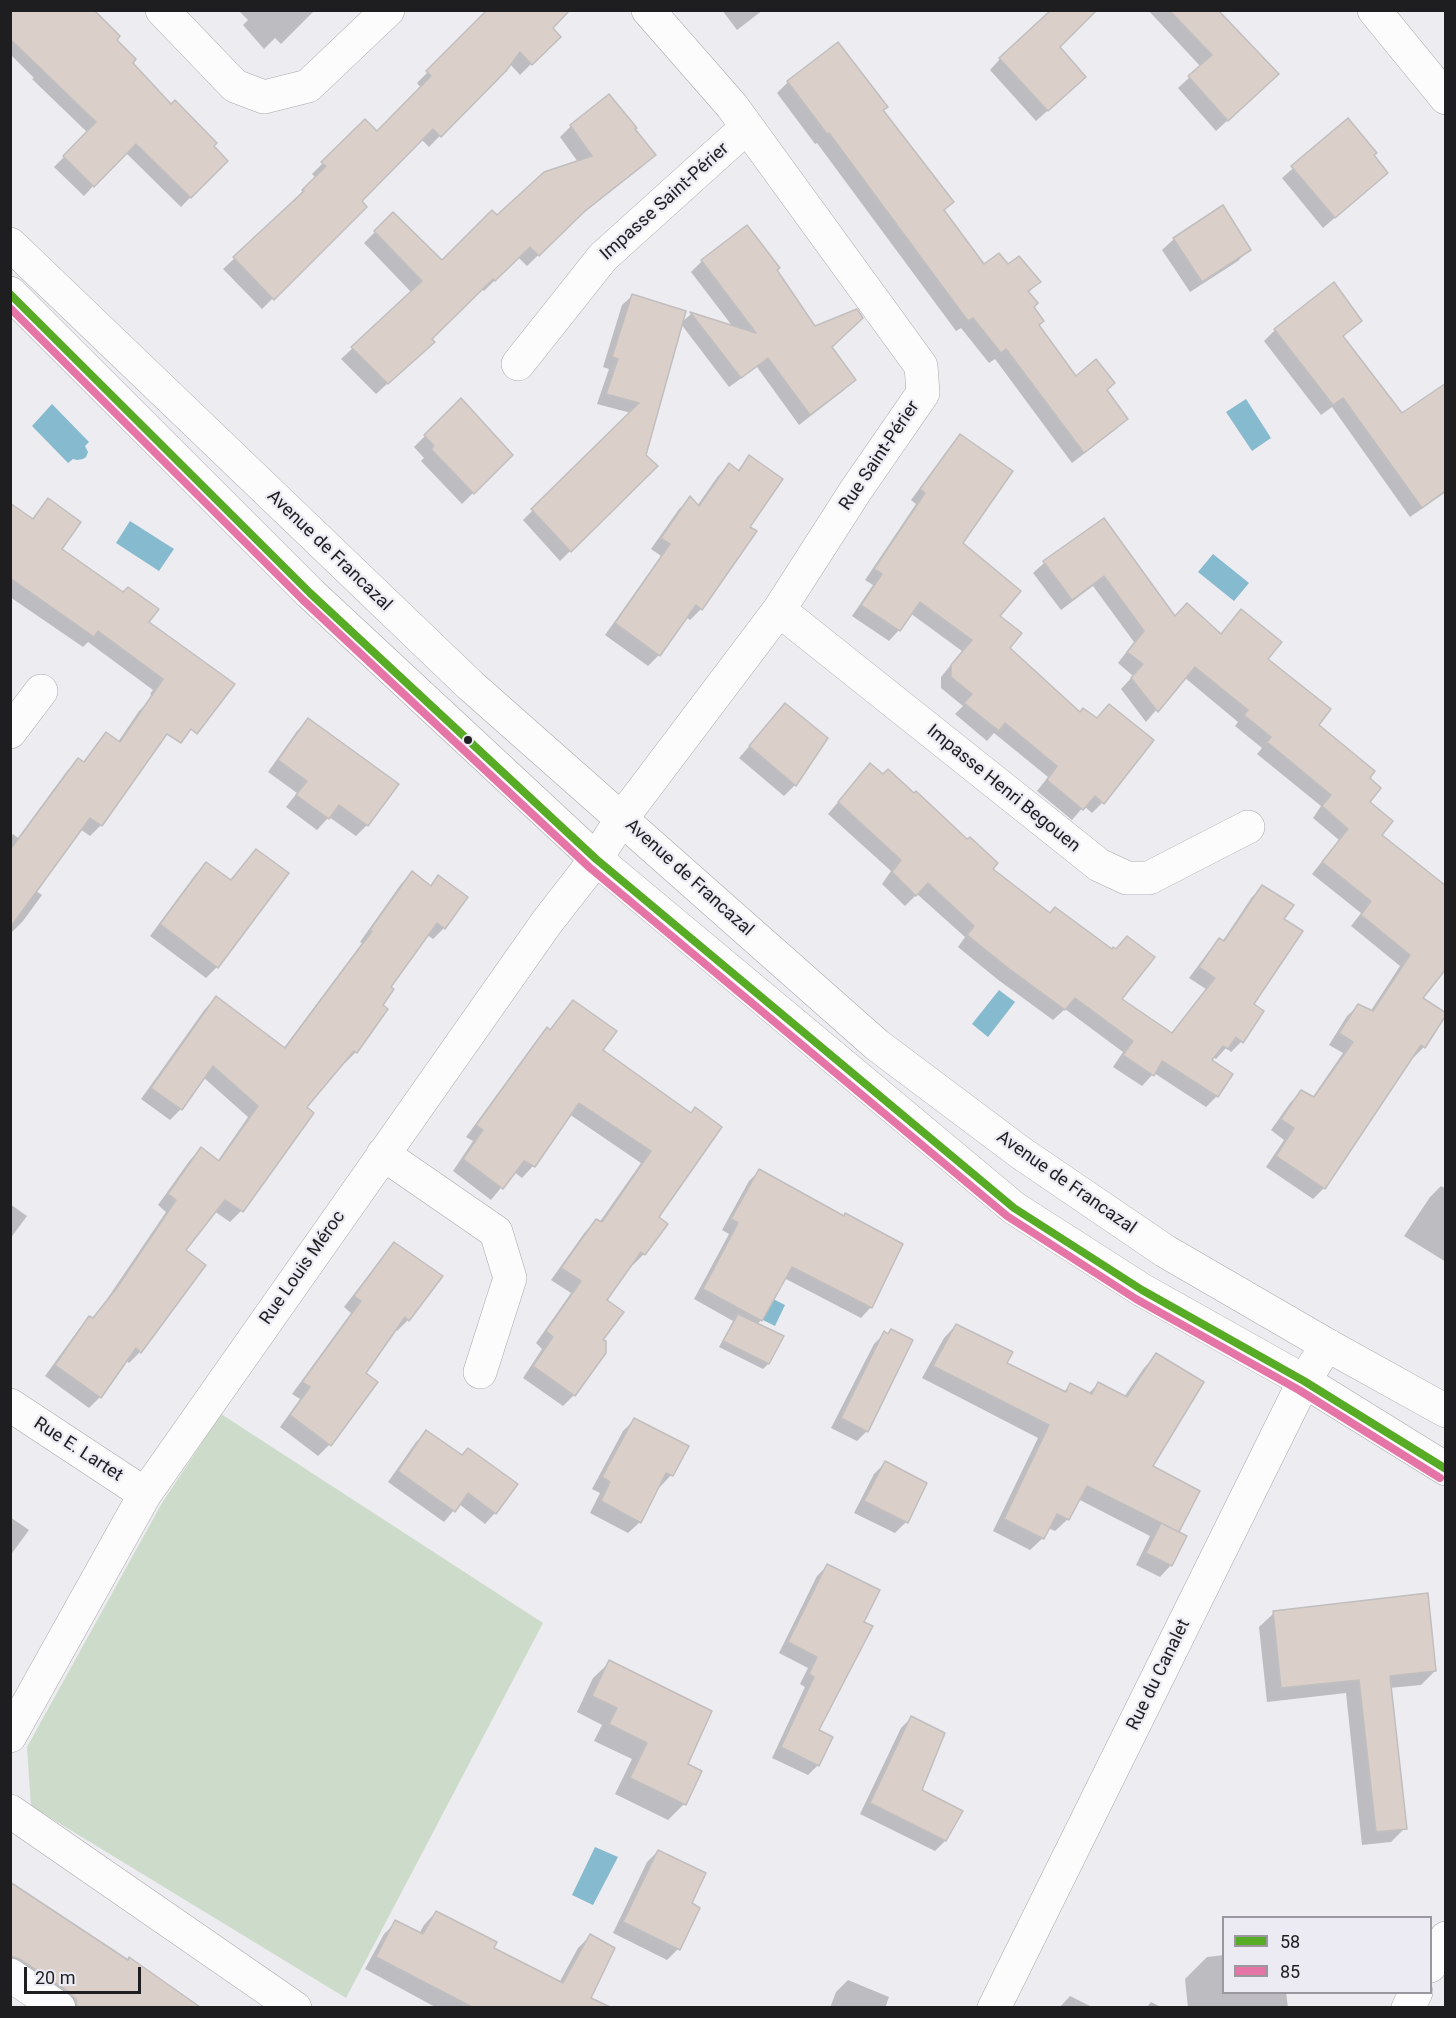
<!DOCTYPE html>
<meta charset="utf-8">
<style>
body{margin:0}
#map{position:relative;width:1456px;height:2018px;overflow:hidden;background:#edecf0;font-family:Roboto,sans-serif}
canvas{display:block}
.frame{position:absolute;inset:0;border:12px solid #1e1d20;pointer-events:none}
.legend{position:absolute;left:1222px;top:1916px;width:210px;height:78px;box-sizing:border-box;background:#eceaf2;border:2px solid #9a989e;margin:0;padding:8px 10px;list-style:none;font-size:18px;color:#1e1d20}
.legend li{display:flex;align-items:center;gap:12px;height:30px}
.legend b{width:30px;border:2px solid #9a989e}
.scale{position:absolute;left:24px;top:1967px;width:117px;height:27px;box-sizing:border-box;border:3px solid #1e1d20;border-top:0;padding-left:8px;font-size:18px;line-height:21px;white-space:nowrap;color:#1e1d20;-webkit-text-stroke:4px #eceaf2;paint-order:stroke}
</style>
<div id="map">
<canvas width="1456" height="2018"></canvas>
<div class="frame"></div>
<ul class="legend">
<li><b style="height:8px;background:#58ac25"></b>58</li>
<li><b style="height:8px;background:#e675a7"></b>85</li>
</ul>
<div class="scale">20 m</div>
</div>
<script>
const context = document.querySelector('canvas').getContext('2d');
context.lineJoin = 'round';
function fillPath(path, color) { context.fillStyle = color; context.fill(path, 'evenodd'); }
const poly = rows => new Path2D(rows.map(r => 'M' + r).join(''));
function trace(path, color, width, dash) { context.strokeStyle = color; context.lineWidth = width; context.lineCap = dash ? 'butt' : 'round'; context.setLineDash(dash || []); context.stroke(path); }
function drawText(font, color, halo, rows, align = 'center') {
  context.font = font + ' Roboto,sans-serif'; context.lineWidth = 4.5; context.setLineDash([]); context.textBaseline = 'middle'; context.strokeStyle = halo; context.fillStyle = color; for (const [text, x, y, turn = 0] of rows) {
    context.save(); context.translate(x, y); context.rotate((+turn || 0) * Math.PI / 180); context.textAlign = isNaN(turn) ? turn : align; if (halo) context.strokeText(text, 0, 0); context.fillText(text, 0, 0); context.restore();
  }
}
const green = poly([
 [221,1414,543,1623,346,1998,31,1806,27,1747,162,1503]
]);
const water = poly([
 [1246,399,1271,438,1252,451,1226,412],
 [52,404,89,442,85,446,88,452,86,457,83,459,77,460,73,459,68,463,32,426],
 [130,521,174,549,159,571,116,543],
 [1213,554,1249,583,1234,601,1198,572],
 [999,990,1015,1002,988,1037,972,1024],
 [744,1284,785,1305,775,1326,733,1305],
 [595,1847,618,1857,593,1905,572,1895]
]);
const shadow = poly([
 [10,10,131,63,226,161,181,207,125,152,84,196,54,167,88,133,32,79,34,78,10,54],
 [238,10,315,10,281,44,275,38,264,49,243,25,248,20],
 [489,10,548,47,520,75,510,64,429,147,421,139,360,201,365,207,262,309,223,269,294,203,293,201,316,178,312,174,365,121,377,133,421,88,417,83],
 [722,10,763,10,737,30],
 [1148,10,1216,10,1266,85,1216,131,1178,88,1201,67],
 [1000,59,1073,88,1036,121,990,70],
 [788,82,882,110,952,202,943,212,984,266,1007,266,1039,282,1028,293,1037,326,1076,378,1106,391,1126,419,1115,430,1072,463,995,359,989,363,961,328,956,331,817,143,815,144,777,93],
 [609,96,654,155,643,166,572,222,527,266,518,257,484,291,481,288,429,339,422,352,376,394,341,359,412,293,364,243,393,214,442,263,496,217,578,162,560,137,571,126],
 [1348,120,1386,173,1323,228,1282,178],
 [1174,239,1249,249,1238,261,1190,292,1162,250],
 [702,261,775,270,854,380,843,391,799,425,757,367,729,387,681,324,645,455,656,466,560,561,523,520,631,413,597,404,609,369,603,367,622,305,632,296,681,323,691,314,733,327,691,272],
 [1333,284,1360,321,1342,337,1401,416,1446,408,1446,492,1410,517,1332,407,1321,415,1264,341,1275,330],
 [461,400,511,455,462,504,421,461,424,458,414,447],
 [960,436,961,543,998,616,1008,649,1102,803,1092,813,1084,806,1072,820,1037,791,1048,777,994,733,987,741,955,714,963,706,941,688,941,677,962,651,910,613,899,630,889,641,852,616,873,585,865,580,916,504,911,500,950,447],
 [749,457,748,527,701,609,690,620,686,617,659,655,648,666,605,635,661,556,651,549,679,509,690,499,697,506,718,476,729,465,737,471],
 [48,500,60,549,147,623,179,714,101,825,90,836,80,829,36,891,42,895,23,921,12,932,10,931,10,837,13,834,18,838,67,771,78,760,82,763,107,734,118,742,139,711,150,700,164,704,150,694,153,690,88,642,83,647,10,597,10,505,31,520],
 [1103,520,1174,618,1220,635,1241,611,1266,659,1317,726,1368,779,1368,803,1380,836,1446,888,1421,998,1424,1047,1413,1058,1411,1056,1324,1188,1313,1199,1266,1167,1284,1140,1271,1130,1290,1103,1301,1092,1312,1098,1343,1053,1329,1045,1347,1016,1358,1006,1370,1012,1400,966,1351,926,1361,913,1312,874,1339,840,1313,818,1321,806,1257,754,1262,748,1235,726,1238,722,1184,677,1146,722,1121,689,1133,676,1118,663,1134,642,1093,586,1061,610,1033,573,1044,563],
 [785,705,795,785,784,796,739,758],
 [308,720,367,825,356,836,329,817,317,830,286,807,297,793,268,772,297,731],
 [860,776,990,869,1049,914,1111,951,1115,950,1127,938,1120,1000,1171,1034,1206,989,1189,978,1209,951,1219,940,1222,942,1252,897,1263,886,1282,919,1241,1042,1231,1052,1226,1048,1216,1059,1213,1057,1210,1061,1217,1096,1206,1107,1154,1073,1142,1086,1113,1067,1123,1052,1065,1009,1053,1020,997,979,958,947,965,937,917,894,905,906,882,884,891,871,828,814],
 [256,850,287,874,217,967,206,978,150,936,195,875,206,864,230,881],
 [412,873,429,887,438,877,444,928,433,939,427,935,389,988,356,1052,345,1063,343,1061,305,1107,241,1211,230,1222,214,1211,184,1250,203,1265,140,1352,129,1363,126,1360,100,1397,89,1408,45,1376,79,1329,90,1318,92,1319,105,1302,166,1212,158,1205,190,1160,201,1149,217,1162,248,1117,203,1077,181,1109,170,1120,141,1099,205,1009,216,998,283,1049,362,943,360,942,401,884],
 [573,1002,601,1050,690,1114,644,1254,633,1265,631,1264,604,1300,601,1340,574,1395,563,1406,523,1378,542,1349,536,1343,571,1293,551,1280,585,1232,596,1221,599,1223,641,1163,569,1114,533,1166,522,1178,514,1172,491,1200,453,1171,473,1141,466,1137,536,1041,547,1029,549,1031],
 [759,1171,871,1307,861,1318,784,1278,761,1320,757,1325,782,1337,768,1364,763,1369,719,1347,733,1321,694,1299,729,1234,722,1230,749,1181],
 [1441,1186,1446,1189,1446,1262,1404,1236,1430,1197],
 [10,1204,27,1216,10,1239],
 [395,1244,408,1320,397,1331,395,1329,364,1374,376,1382,329,1445,318,1456,280,1427,300,1399,292,1394,351,1313,344,1307,384,1255],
 [956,1325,1005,1364,1063,1393,1070,1385,1088,1394,1098,1384,1124,1397,1144,1368,1156,1355,1151,1466,1178,1531,1171,1565,1160,1577,1136,1565,1150,1536,1078,1499,1068,1519,1055,1531,1048,1528,1043,1538,1030,1550,993,1531,1038,1438,922,1378,944,1338],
 [891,1330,867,1431,857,1441,831,1428,874,1344,885,1333,887,1335],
 [634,1420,687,1447,671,1475,660,1487,658,1486,640,1522,628,1533,590,1513,600,1493,592,1489,623,1431],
 [427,1432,462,1456,516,1485,495,1513,485,1524,459,1504,444,1522,388,1482,416,1442],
 [886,1462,906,1522,895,1533,854,1513,874,1474],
 [10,1517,29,1530,10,1556],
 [827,1566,862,1623,817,1731,818,1765,808,1775,772,1758,805,1687,800,1684,808,1668,779,1653,817,1576],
 [1274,1613,1435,1671,1421,1685,1389,1688,1405,1828,1391,1842,1362,1845,1346,1693,1267,1702,1259,1627],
 [610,1662,686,1765,684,1804,668,1820,615,1794,632,1759,594,1741,602,1725,577,1712,593,1678],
 [912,1717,920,1791,945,1841,935,1851,860,1814,901,1728],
 [658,1851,690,1904,678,1949,667,1960,613,1933,647,1862],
 [10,1884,179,1994,180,1993,202,2008,56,2008,10,1976],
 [436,1912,492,1948,559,1983,578,1948,590,1936,590,1998,608,2008,437,2008,365,1969,384,1934,396,1922,419,1934,424,1925],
 [1224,1955,1224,1992,1286,1992,1288,2008,1188,2008,1185,1979,1207,1957],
 [848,1980,889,1997,885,2008,830,2008,836,1992],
 [1070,1996,1094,2008,1059,2008],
 [1151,2002,1163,2008,1146,2008]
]);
const building = poly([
 [10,10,94,10,120,36,117,40,136,59,133,63,171,104,175,100,217,143,214,146,228,161,191,198,136,144,94,187,63,156,96,122,10,39,10,10],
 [487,10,570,10,553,28,561,37,532,65,520,52,506,71,441,137,433,129,362,201,367,207,274,300,233,257,304,191,302,190,326,166,321,162,365,119,377,131,431,76,426,71,487,10],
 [1051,10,1097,10,1060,47,1086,77,1048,111,999,58,1051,10],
 [1169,10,1218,10,1279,74,1228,121,1188,76,1212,55,1169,10],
 [838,42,888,107,883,110,954,202,944,210,984,264,999,253,1008,264,1019,256,1041,282,1028,291,1038,303,1034,307,1044,321,1039,325,1076,376,1096,359,1115,383,1107,390,1128,419,1084,453,1006,349,1001,353,973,318,968,321,829,133,827,134,787,81,838,42],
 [609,94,637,128,635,129,656,155,585,211,539,256,530,247,495,281,493,279,432,339,435,342,388,384,351,347,422,281,374,231,393,212,442,260,492,210,497,215,544,172,592,156,570,125,609,94],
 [1348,118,1377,153,1374,155,1388,173,1335,218,1291,166,1348,118],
 [1223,205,1251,250,1202,282,1173,238,1223,205],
 [747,225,780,268,777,270,815,326,857,309,863,318,832,347,856,380,810,415,768,358,741,378,690,312,756,333,701,260,747,225],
 [1334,282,1362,321,1343,336,1402,413,1446,383,1446,490,1422,508,1343,398,1333,405,1274,329,1334,282],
 [632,294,686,311,646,455,658,466,571,552,531,509,639,403,606,394,618,359,612,357,632,294],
 [461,398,513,455,474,494,431,449,434,446,424,435,461,398],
 [960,434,1013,471,963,543,1021,591,1000,616,1022,633,1010,648,1080,712,1083,708,1097,718,1109,704,1154,740,1104,804,1095,796,1083,810,1047,780,1057,766,1005,723,999,731,964,703,972,694,951,677,951,665,972,640,920,602,900,631,861,605,882,574,874,569,925,493,920,489,960,434],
 [749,455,783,479,750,527,757,531,702,610,696,605,660,656,615,623,670,544,661,538,690,496,699,506,729,463,739,471,749,455],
 [48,498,81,522,62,549,123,592,128,587,159,609,149,622,235,684,197,734,191,729,181,743,167,734,102,826,90,818,10,928,10,850,78,758,84,762,106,732,120,742,163,679,98,631,94,637,10,578,10,503,33,519,48,498],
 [1104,518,1175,616,1187,603,1221,634,1241,609,1282,642,1268,659,1331,709,1319,725,1375,771,1370,778,1381,788,1370,802,1393,821,1382,835,1446,886,1446,969,1423,998,1446,1013,1446,1015,1425,1048,1421,1045,1325,1189,1276,1156,1294,1128,1281,1119,1301,1090,1314,1097,1353,1042,1339,1033,1358,1004,1373,1011,1410,955,1361,915,1371,901,1322,862,1348,829,1322,806,1331,795,1267,742,1271,737,1244,715,1248,710,1195,667,1158,712,1131,678,1143,664,1127,652,1144,631,1104,576,1072,600,1043,561,1104,518],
 [785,703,828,738,796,786,749,746,785,703],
 [308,718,399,784,368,826,339,805,329,819,296,795,307,781,278,760,308,718],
 [870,763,883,774,888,769,914,793,916,791,967,839,970,837,998,863,993,869,1050,913,1055,907,1112,949,1113,947,1116,949,1127,936,1155,957,1122,999,1172,1033,1215,978,1199,967,1219,938,1224,941,1262,885,1294,905,1284,919,1303,931,1254,1004,1264,1011,1243,1043,1236,1037,1228,1049,1223,1046,1212,1060,1233,1074,1218,1097,1162,1061,1154,1076,1123,1055,1133,1041,1075,998,1065,1010,1008,968,967,935,974,926,928,883,916,896,892,872,901,860,838,802,870,763],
 [256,849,289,873,218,968,160,924,206,862,231,880,256,849],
 [412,871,431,886,438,875,468,897,445,929,437,923,391,987,394,989,383,1005,388,1009,357,1053,354,1051,307,1107,314,1113,243,1212,225,1200,186,1250,206,1265,141,1353,136,1348,101,1398,55,1365,89,1316,93,1318,116,1289,176,1200,168,1194,201,1147,219,1161,258,1106,213,1066,182,1110,151,1088,216,996,285,1048,372,931,370,930,412,871],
 [573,1000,617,1031,603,1050,691,1113,695,1107,722,1127,659,1217,668,1224,645,1255,641,1252,607,1300,624,1312,603,1340,606,1341,606,1353,575,1396,533,1366,553,1337,546,1331,581,1281,561,1268,596,1219,602,1222,651,1151,579,1103,535,1167,524,1161,503,1189,463,1159,483,1130,476,1125,547,1027,550,1030,573,1000],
 [759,1169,844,1216,845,1213,903,1244,872,1308,792,1267,762,1321,703,1289,738,1223,731,1219,759,1169],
 [394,1242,443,1276,409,1321,405,1317,366,1373,378,1382,331,1446,290,1415,310,1387,302,1382,361,1301,354,1296,394,1242],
 [738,1314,784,1336,769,1364,723,1341,738,1314],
 [956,1324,1013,1352,1007,1363,1066,1392,1070,1383,1092,1394,1098,1382,1127,1397,1156,1353,1204,1382,1153,1466,1200,1491,1179,1532,1087,1486,1069,1520,1057,1514,1044,1539,1004,1519,1049,1425,933,1366,956,1324],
 [891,1329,913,1340,868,1432,841,1418,884,1331,888,1334,891,1329],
 [634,1418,689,1446,673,1476,666,1473,641,1523,601,1501,610,1482,602,1477,634,1418],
 [426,1430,462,1455,468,1448,518,1484,496,1514,468,1493,455,1512,398,1471,426,1430],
 [885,1461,927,1483,908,1523,864,1501,885,1461],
 [1161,1523,1187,1536,1172,1566,1146,1553,1161,1523],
 [827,1564,880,1590,864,1622,873,1626,819,1730,833,1737,819,1766,781,1747,814,1677,809,1674,817,1657,788,1642,827,1564],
 [1428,1593,1436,1671,1390,1676,1407,1829,1376,1832,1359,1680,1281,1688,1273,1611,1428,1593],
 [609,1660,712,1711,688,1764,702,1771,686,1805,630,1778,647,1743,609,1724,617,1708,592,1696,609,1660],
 [911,1716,945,1733,922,1790,963,1811,946,1841,870,1803,911,1716],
 [658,1850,706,1873,692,1903,700,1908,680,1950,623,1922,658,1850],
 [10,1882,128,1960,129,1957,200,2007,77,2007,76,1999,69,1992,20,1959,10,1956,10,1882],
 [436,1911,497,1942,494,1948,563,1983,590,1934,615,1948,591,1998,610,2007,472,2007,376,1957,395,1920,423,1934,436,1911]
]);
const minor = poly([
 [162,10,235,86,264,97,308,86,388,10],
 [1374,10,1446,98],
 [518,364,603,257,747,127],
 [779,610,1099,865,1127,878,1149,878,1248,827],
 [10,732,41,691],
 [383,1154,496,1232,510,1278,480,1372],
 [10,1405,145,1494],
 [10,1736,145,1494,547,922,596,859,622,818,779,610,856,490,923,393,921,366,732,106,648,10],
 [10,1811,295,2008],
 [1430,1966,1446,1938],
 [10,1975,59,2008],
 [994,2008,1304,1381,1327,1345],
 [1408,2008,1416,1992]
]);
const major = poly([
 [10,244,470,685,877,1045,1021,1153,1165,1251,1327,1345,1446,1411],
 [10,293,310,593,596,859,1014,1208,1142,1290,1304,1381,1446,1469]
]);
const bus1 = poly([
 [10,294,310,593,596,859,1014,1208,1142,1290,1304,1381,1446,1469]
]);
const bus2 = poly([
 [10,308,303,600,589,867,1007,1216,1136,1299,1299,1390,1440,1478]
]);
const markers = [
 [468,740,5,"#1e1d20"]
];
const streetNames = [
 ["Impasse Saint-Périer",665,202,-42],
 ["Rue Saint-Périer",880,456,-56],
 ["Avenue de Francazal",329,551,44],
 ["Impasse Henri Begouen",1003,789,39],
 ["Avenue de Francazal",689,878,42],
 ["Avenue de Francazal",1066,1183,35],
 ["Rue Louis Méroc",303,1268,-55],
 ["Rue E. Lartet",78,1450,33],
 ["Rue du Canalet",1159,1675,-64]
];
fillPath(green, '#cddbca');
fillPath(water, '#86bace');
fillPath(shadow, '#0003');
fillPath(building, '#dbcfca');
trace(building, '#c0bebf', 1.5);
trace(minor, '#a9a8ab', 34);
trace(major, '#a9a8ab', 34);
trace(minor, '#fcfcfd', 33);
trace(major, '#fcfcfd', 33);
trace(bus1, '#58ac25', 8);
trace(bus2, '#e675a7', 8);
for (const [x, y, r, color] of markers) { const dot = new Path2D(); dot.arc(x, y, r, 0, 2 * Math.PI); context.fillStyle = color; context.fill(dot); trace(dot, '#eceaf2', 2); }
drawText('18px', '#1e1d20', '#eceaf2', streetNames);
</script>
